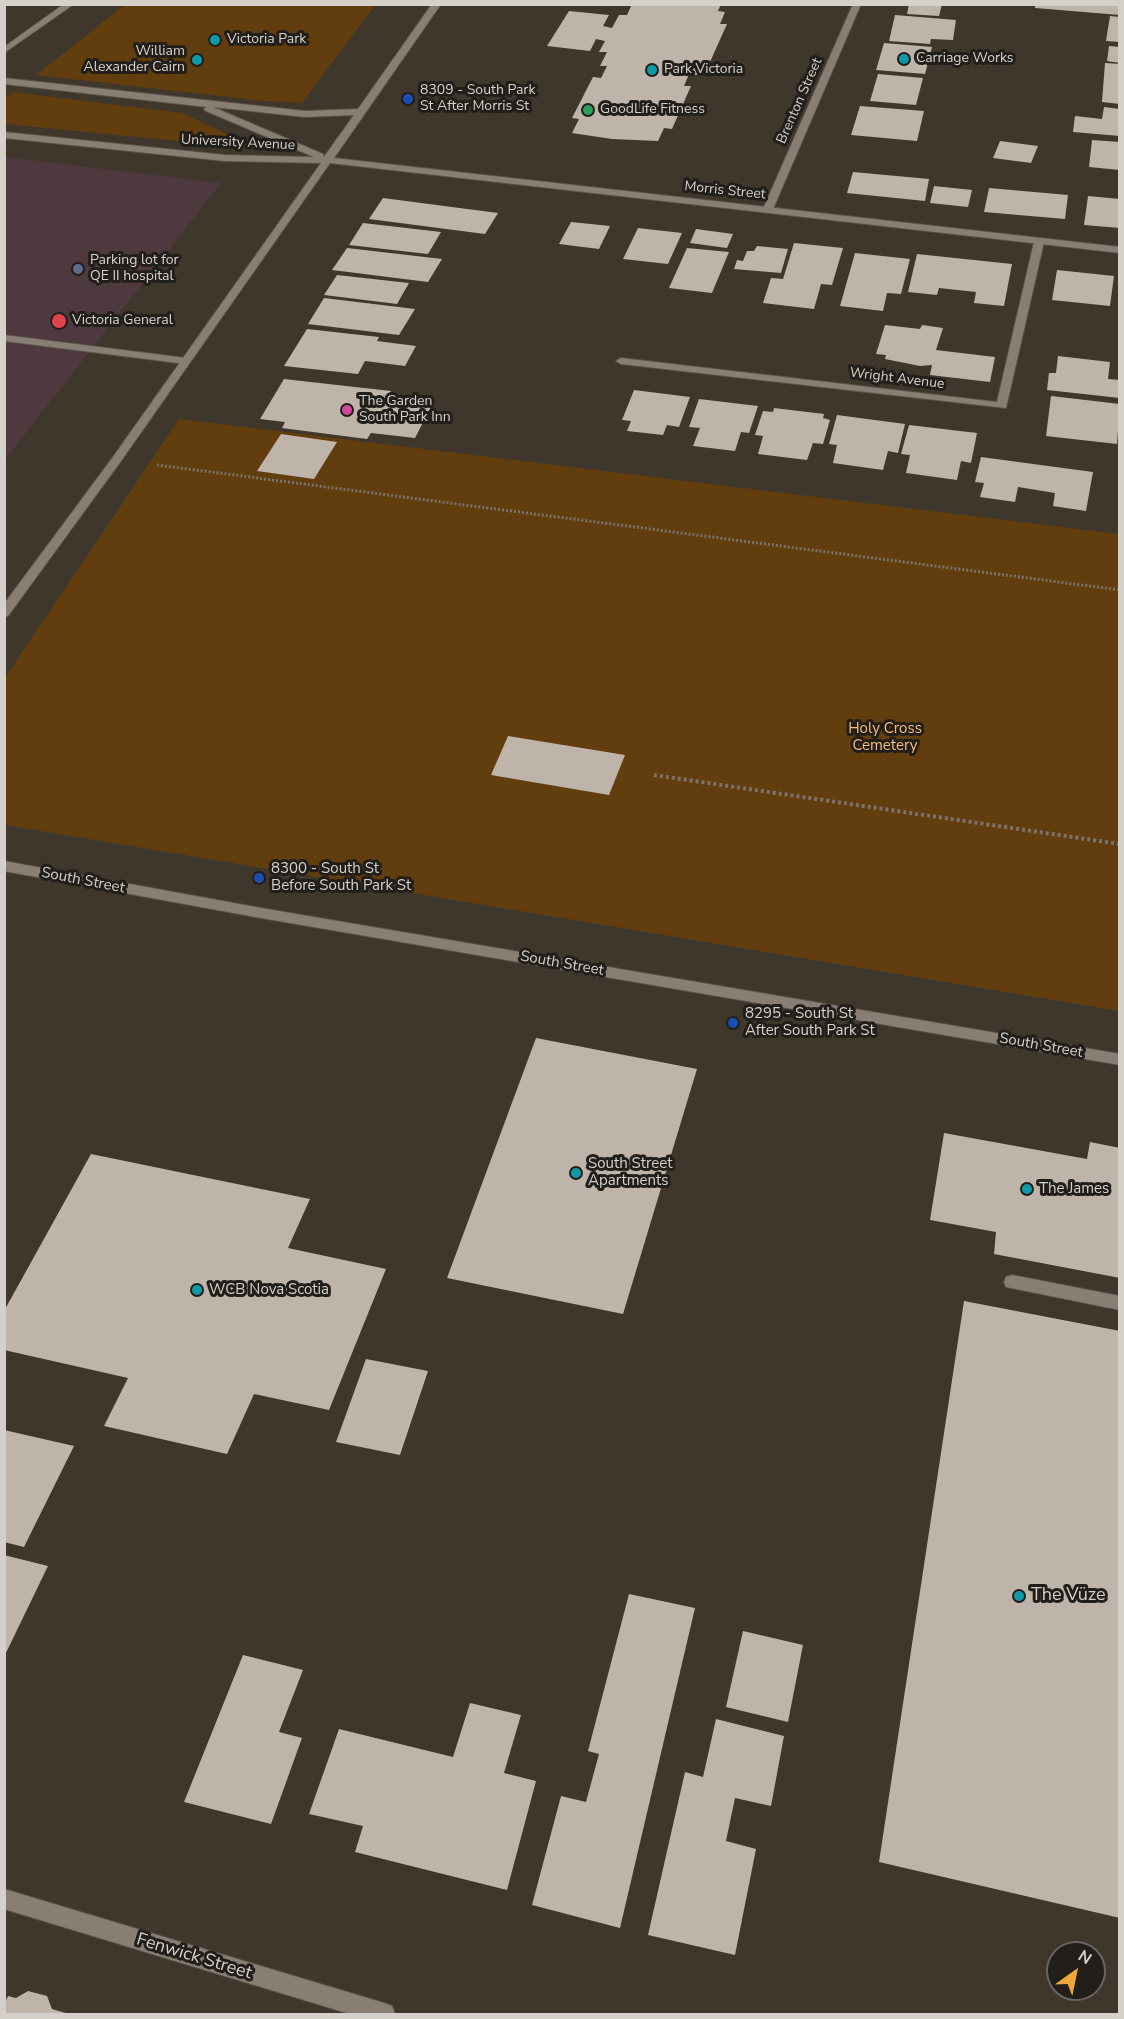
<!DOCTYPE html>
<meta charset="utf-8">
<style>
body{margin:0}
#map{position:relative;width:1124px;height:2019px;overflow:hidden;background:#3f362c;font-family:"Nunito Sans",sans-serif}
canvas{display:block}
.frame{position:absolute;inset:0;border:6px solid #d6d0ca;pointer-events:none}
.north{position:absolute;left:1046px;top:1941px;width:60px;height:60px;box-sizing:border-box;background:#221e1a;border:2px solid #6a6560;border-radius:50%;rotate:33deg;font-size:16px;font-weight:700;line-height:24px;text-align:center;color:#d6d0ca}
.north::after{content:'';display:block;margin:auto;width:21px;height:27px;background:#efa73d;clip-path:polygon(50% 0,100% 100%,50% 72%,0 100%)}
</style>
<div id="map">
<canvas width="1124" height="2019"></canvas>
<div class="frame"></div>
<div class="north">N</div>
</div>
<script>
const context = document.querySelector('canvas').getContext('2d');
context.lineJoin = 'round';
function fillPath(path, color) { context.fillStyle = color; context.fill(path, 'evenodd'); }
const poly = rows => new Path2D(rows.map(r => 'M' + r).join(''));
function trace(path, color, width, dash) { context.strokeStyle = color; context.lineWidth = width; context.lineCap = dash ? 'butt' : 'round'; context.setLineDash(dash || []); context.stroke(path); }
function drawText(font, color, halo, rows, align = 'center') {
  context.font = font + ' "Nunito Sans",sans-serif'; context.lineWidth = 6; context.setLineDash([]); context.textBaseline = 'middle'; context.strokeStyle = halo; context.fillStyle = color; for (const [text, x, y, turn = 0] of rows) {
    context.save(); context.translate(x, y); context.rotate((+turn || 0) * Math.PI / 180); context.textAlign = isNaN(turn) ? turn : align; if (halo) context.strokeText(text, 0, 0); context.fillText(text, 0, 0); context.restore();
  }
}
const medical = poly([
 [5,157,221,183,5,460]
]);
const green = poly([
 [126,4,375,4,375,5,302,103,264,101,36,75],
 [13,92,182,113,259,149,5,124,5,98],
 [179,419,1119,534,1119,1011,5,825,4,679]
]);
const building = poly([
 [632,4,721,4,718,11,725,12,720,24,727,24,710,62,702,62,697,75,689,74,684,86,691,86,672,129,664,128,658,141,612,139,572,133,579,119,572,118,593,77,601,78,607,66,600,66,607,52,599,52,605,41,596,39,590,51,547,46,569,11,609,15,603,26,612,28,619,15,627,15],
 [909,4,942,4,939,16,907,14],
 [1035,4,1120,4,1120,15,1035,8],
 [895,15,956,20,953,40,931,39,930,44,889,41],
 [1110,16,1120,17,1120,42,1106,41],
 [884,43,932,47,925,74,876,70],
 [1109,46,1120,47,1120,63,1107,61],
 [1105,63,1120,64,1120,104,1102,102],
 [878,74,923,78,916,105,870,101],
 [860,106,924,111,917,141,851,135],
 [1104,107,1120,109,1120,136,1073,132,1075,116,1102,119],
 [1092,140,1120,142,1120,170,1089,167],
 [1000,141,1038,146,1031,163,993,158],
 [853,172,929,179,925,201,847,193],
 [934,186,972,190,968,207,930,203],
 [989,188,1068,195,1065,219,984,212],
 [1088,196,1120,199,1120,228,1084,225],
 [383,198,498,213,485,234,369,219],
 [571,222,610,226,599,249,559,244],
 [363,223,441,232,428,254,349,245],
 [638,228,682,233,668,264,623,259],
 [696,229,733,234,727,248,690,243],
 [794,243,843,248,832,285,821,284,814,309,763,303,771,278,783,279],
 [757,246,788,249,781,273,734,269,737,260,743,261,747,251,754,251],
 [347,248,442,259,428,282,332,270],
 [687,248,729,252,712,293,669,288],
 [855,253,910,259,901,294,887,293,883,311,840,306],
 [917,254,1012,264,1004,306,974,303,976,292,939,288,937,295,908,292],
 [1057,270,1114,276,1110,306,1052,300],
 [337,275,409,283,397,304,324,295],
 [324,298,415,309,399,335,308,324],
 [885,325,920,329,922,325,943,328,936,350,995,357,990,382,930,375,932,365,920,366,885,359,886,355,876,354],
 [307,329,379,337,377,341,416,346,405,366,365,361,358,374,284,366],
 [1058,356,1110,362,1108,379,1120,380,1120,398,1047,390,1049,373,1056,373],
 [284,379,391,391,389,396,434,401,415,438,371,433,367,439,282,428,285,422,260,419],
 [634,390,690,397,679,427,667,425,663,435,627,431,631,421,622,420],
 [1051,396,1120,404,1117,444,1046,436],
 [699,399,758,406,749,433,741,432,735,451,693,446,700,428,689,427],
 [774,408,824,414,823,418,830,420,823,444,813,443,807,460,758,454,763,436,755,435,763,411,773,412],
 [837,415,905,424,898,453,888,451,883,470,833,463,837,445,829,444],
 [909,425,977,433,971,463,961,461,957,480,906,473,910,455,901,454],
 [281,434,337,442,314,479,257,471],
 [981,457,1093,472,1086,511,1053,506,1055,493,1018,487,1015,502,980,497,984,483,975,482],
 [508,736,625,755,609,795,491,775],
 [536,1038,697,1069,623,1314,447,1278],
 [944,1133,1087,1159,1090,1142,1120,1148,1120,1278,994,1254,996,1232,930,1220],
 [91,1154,310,1199,288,1248,386,1269,329,1410,254,1394,227,1454,104,1426,128,1378,4,1350,4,1311],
 [964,1301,1120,1331,1120,1918,879,1862],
 [366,1359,428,1371,400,1455,336,1442],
 [4,1430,74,1446,24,1547,4,1542],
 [4,1555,48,1566,4,1657],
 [629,1594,695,1608,620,1928,532,1905,561,1796,586,1802,599,1754,588,1751],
 [743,1631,803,1645,788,1722,726,1707],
 [243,1655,303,1670,279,1732,302,1738,271,1824,184,1802],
 [470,1703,521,1715,504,1773,536,1781,507,1890,355,1852,363,1826,309,1814,339,1729,453,1757],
 [716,1719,784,1736,771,1806,735,1798,726,1841,756,1849,735,1955,648,1935,685,1772,703,1777],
 [28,1991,47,1996,52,2009,69,2014,4,2014,4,2005,8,1996,16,1998]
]);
const pathFar1 = poly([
 [157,465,1120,590]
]);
const path = poly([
 [654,775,1120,844]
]);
const lane = poly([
 [4,335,186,358,191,361,186,364,4,341,4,335],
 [1012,1275,1120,1296,1120,1310,1006,1287,1004,1282,1006,1277,1012,1275]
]);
const street = poly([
 [64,4,74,4,4,53,4,47,64,4],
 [853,4,861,4,773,209,765,211,763,209,853,4],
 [1039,239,1044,242,1006,408,621,364,616,361,621,358,997,402,1034,242,1039,239],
 [4,1889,384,2003,392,2006,395,2014,350,2014,4,1909,4,1889]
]);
const secondary = poly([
 [432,4,441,4,334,158,1120,247,1120,253,330,163,121,461,8,616,4,617,4,604,113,457,321,163,225,161,4,138,4,132,225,155,314,157,206,111,204,109,207,107,4,84,4,78,305,111,358,109,432,4],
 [213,107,305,117,354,115,324,157,323,154,213,107],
 [4,861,261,908,1120,1054,1120,1065,261,918,4,871,4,861]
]);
const markers = [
 [215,40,6,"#0f9aa8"],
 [904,59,6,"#0f9aa8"],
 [197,60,6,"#0f9aa8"],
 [652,70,6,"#0f9aa8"],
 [408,99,6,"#1a4fb4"],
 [588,110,6,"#2e9e5b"],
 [78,269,6,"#5c6f8a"],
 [59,321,8,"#e0444e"],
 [347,410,6,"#d1479c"],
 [259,878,6,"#1a4fb4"],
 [733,1023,6,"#1a4fb4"],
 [576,1173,6,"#0f9aa8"],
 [1027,1189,6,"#0f9aa8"],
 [197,1290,6,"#0f9aa8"],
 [1019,1596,6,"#0f9aa8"]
];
const farPoinames = [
 ["Victoria Park",227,40],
 ["William",185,52,"right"],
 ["Alexander Cairn",185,68,"right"],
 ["Carriage Works",916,59],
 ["Park Victoria",664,70],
 ["8309 - South Park",420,91],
 ["St After Morris St",420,107],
 ["GoodLife Fitness",600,110],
 ["Parking lot for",90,261],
 ["QE II hospital",90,277],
 ["Victoria General",72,321],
 ["The Garden",359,402],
 ["South Park Inn",359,418]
];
const farStreetnames = [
 ["Brenton Street",800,101,-66],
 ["University Avenue",238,143,3],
 ["Morris Street",725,191,6],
 ["Wright Avenue",897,379,7]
];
const parkNames = [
 ["Holy Cross",885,729],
 ["Cemetery",885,746]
];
const poiNames = [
 ["8300 - South St",271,869],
 ["Before South Park St",271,886],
 ["8295 - South St",745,1014],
 ["After South Park St",745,1031],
 ["South Street",588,1164],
 ["Apartments",588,1181],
 ["The James",1039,1189],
 ["WCB Nova Scotia",209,1290]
];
const streetNames = [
 ["South Street",83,881,11],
 ["South Street",562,964,10],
 ["South Street",1041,1046,10]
];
const nearPoinames = [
 ["The Vüze",1031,1596]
];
const nearStreetnames = [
 ["Fenwick Street",194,1957,17]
];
fillPath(medical, '#4d393e');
fillPath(green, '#623e0f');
fillPath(building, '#bfb4a9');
trace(lane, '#5a534b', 2);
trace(street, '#5a534b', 2);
trace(secondary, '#5a534b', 2);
trace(pathFar1, '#7b736b', 3, [2, 2]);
trace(path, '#7b736b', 4, [3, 3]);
fillPath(lane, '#887e73');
fillPath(street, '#887e73');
fillPath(secondary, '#887e73');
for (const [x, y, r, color] of markers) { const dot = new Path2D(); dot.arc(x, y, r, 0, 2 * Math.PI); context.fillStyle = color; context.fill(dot); trace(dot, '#221e1a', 2); }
drawText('14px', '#d6d0ca', '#221e1a', farPoinames, 'left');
drawText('14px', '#d6d0ca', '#221e1a', farStreetnames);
drawText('15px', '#f9be7c', '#221e1a', parkNames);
drawText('15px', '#d6d0ca', '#221e1a', poiNames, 'left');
drawText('15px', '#d6d0ca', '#221e1a', streetNames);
drawText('18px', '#d6d0ca', '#221e1a', nearPoinames, 'left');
drawText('18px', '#d6d0ca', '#221e1a', nearStreetnames);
</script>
